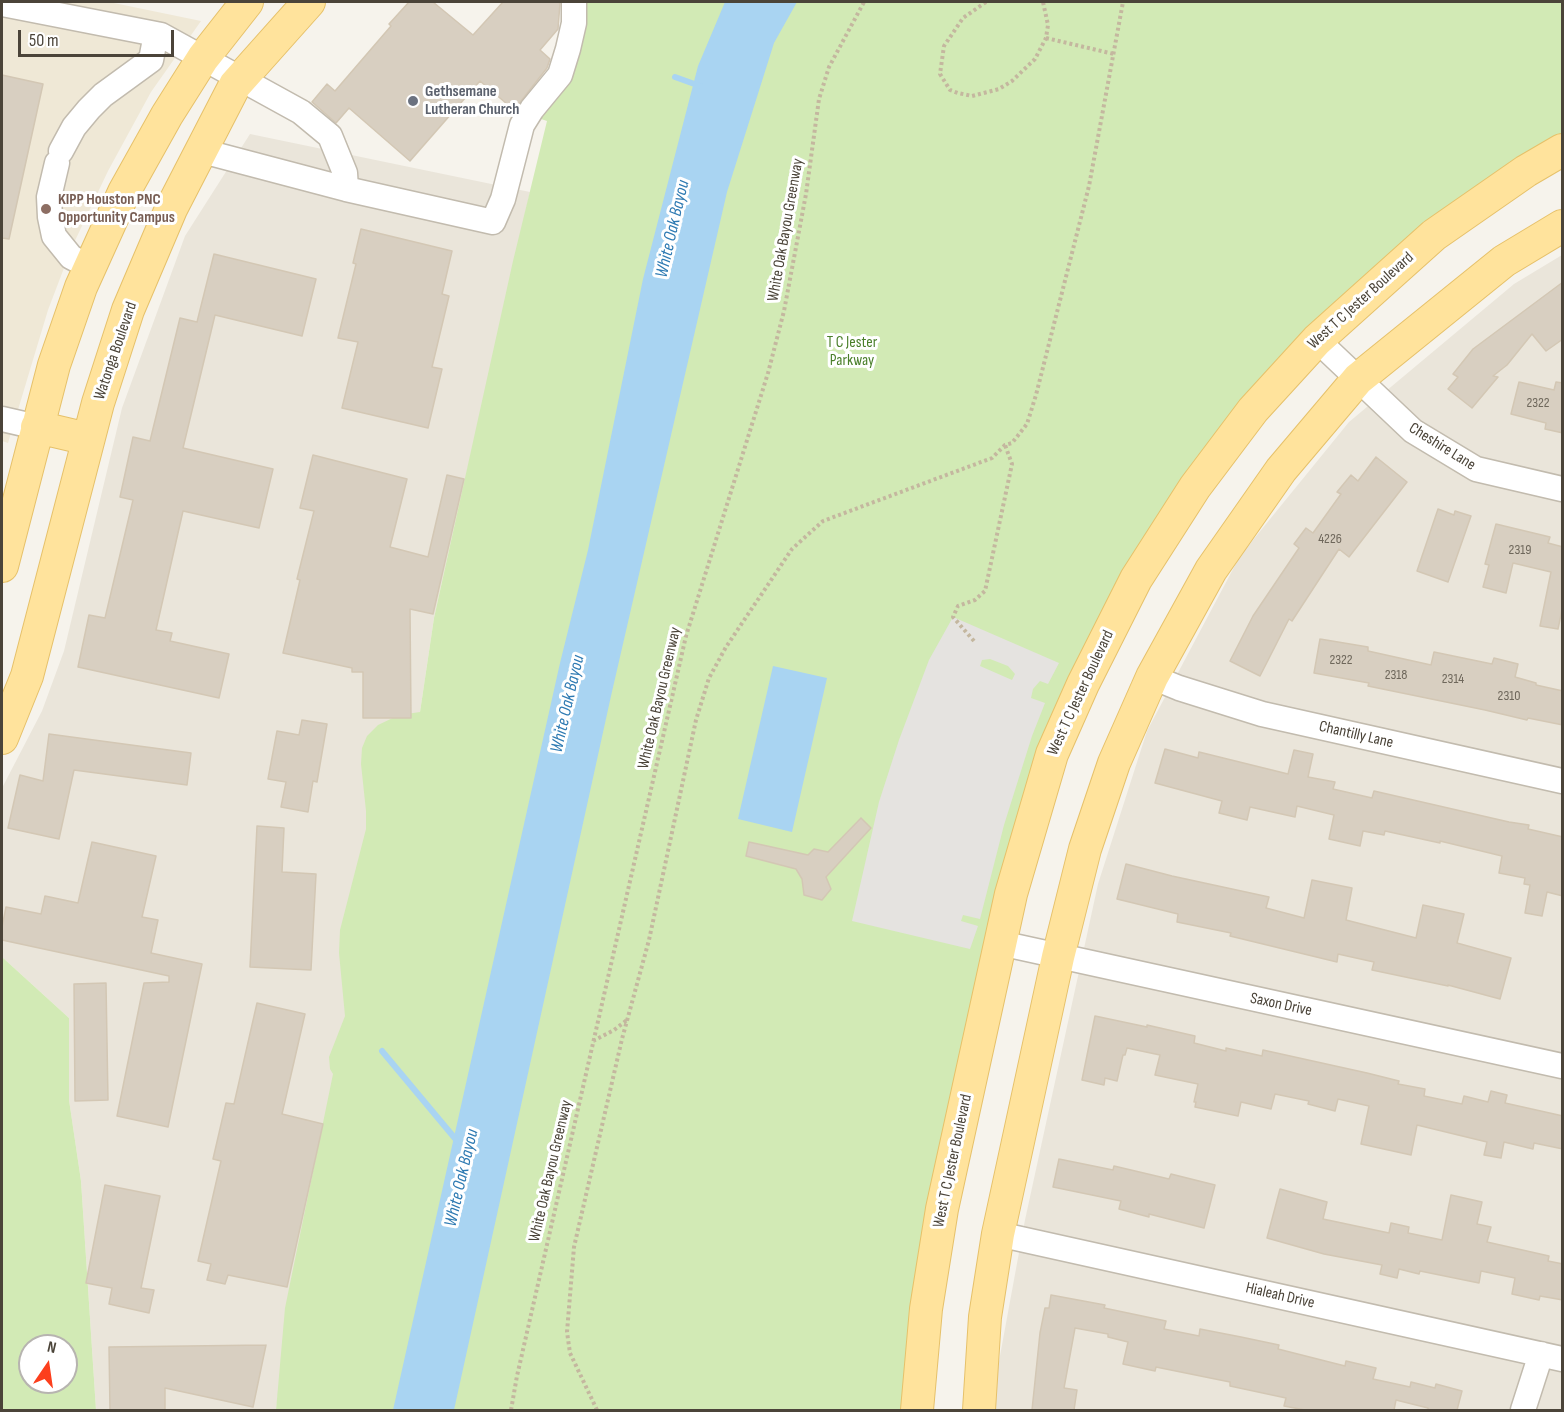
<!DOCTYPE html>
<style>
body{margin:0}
#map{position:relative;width:1564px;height:1412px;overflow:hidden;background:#f6f3ec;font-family:"Sofia Sans Condensed",sans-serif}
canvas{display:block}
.frame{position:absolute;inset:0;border:3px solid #4b4439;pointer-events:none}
.north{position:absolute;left:18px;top:1334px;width:60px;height:60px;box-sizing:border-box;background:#fff;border:2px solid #b7b4b0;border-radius:50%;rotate:13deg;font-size:16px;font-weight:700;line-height:24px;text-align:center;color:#4b4439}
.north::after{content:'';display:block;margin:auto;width:21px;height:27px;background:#fc3f1d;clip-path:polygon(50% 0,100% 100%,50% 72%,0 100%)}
.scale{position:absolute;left:18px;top:30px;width:156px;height:27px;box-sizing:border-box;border:3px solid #4b4439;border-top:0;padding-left:8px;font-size:18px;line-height:21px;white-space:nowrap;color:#4b4439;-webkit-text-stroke:4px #fff;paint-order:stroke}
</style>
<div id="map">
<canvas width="1564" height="1412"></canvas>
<div class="frame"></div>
<div class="north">N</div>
<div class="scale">50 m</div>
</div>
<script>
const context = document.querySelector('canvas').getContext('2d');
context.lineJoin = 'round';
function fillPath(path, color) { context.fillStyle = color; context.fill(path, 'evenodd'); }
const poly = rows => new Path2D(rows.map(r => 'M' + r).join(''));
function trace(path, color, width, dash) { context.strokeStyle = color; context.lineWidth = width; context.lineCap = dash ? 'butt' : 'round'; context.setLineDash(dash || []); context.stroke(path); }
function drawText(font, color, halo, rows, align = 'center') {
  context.font = font + ' "Sofia Sans Condensed",sans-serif'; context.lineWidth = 6; context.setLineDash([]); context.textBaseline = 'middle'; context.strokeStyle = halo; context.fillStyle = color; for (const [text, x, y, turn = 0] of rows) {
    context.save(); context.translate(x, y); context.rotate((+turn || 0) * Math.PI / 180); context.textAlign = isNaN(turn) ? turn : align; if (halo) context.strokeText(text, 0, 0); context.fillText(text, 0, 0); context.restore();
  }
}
const residential = poly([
 [250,134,530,192,434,618,420,712,279,1388,276,1410,96,1410,81,1181,69,1100,69,1018,2,957,2,788,42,711,64,651,122,408,185,236],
 [1562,255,1562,1410,990,1410,1025,1220,1098,884,1147,731,1240,556,1349,422,1514,284]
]);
const education = poly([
 [2,2,109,2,201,21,151,92,108,171,72,247,48,310,8,443,2,441]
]);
const green = poly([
 [584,2,1562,2,1562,137,1381,266,1076,667,1060,696,993,913,909,1410,276,1410,285,1308,333,1074,330,1069,329,1057,345,1016,339,953,340,930,366,829,366,811,361,764,362,748,367,736,378,725,399,715,420,712,434,618,513,261,547,121,535,117],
 [2,957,69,1018,69,1100,81,1181,96,1410,2,1410],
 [30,1346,66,1346,66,1382,30,1382]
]);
const parking = poly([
 [953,617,1059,663,1048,684,1040,681,1033,689,1031,698,1045,703,1032,736,1004,825,980,919,963,915,961,921,978,926,970,949,852,921,879,802,899,740,929,660],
 [990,659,1008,666,1015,674,1012,680,980,666,982,660]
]);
const water = poly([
 [725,2,797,2,774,43,727,192,611,696,454,1410,393,1410,560,663,588,550,643,279,698,66],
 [773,666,827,678,792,832,738,819]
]);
const stream = poly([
 [675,77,700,86],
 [382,1051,458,1142]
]);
const building = poly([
 [409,2,433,2,473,35,503,2,558,2,560,3,558,29,540,50,550,59,547,68,514,110,480,81,410,161,349,108,336,123,312,102,327,84,335,91,391,26,389,24,409,2],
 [2,75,43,84,9,239,2,238,2,75],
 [361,229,452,251,442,294,449,296,432,367,442,369,428,428,342,408,358,342,338,338,356,264,353,263,361,229],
 [214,254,316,279,302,336,215,315,183,448,273,469,259,528,183,511,156,630,172,633,170,641,229,654,219,698,78,667,89,615,105,618,133,500,120,497,133,437,150,441,180,318,197,322,214,254],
 [1563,282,1563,339,1546,351,1532,334,1507,365,1493,376,1498,377,1472,408,1448,389,1458,377,1453,374,1473,349,1563,282],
 [1519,382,1554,390,1556,382,1563,383,1563,433,1545,429,1546,423,1511,414,1519,382],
 [313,455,407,479,390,547,428,557,447,475,464,479,433,614,410,609,411,718,363,718,363,672,352,672,352,668,283,653,300,580,297,579,314,511,300,508,313,455],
 [1376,457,1407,482,1349,557,1339,549,1292,621,1289,619,1260,676,1230,661,1253,616,1299,548,1294,544,1306,528,1313,533,1341,494,1337,492,1351,475,1358,481,1376,457],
 [1438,509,1454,515,1455,511,1471,516,1448,582,1417,571,1438,509],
 [1496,524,1550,537,1548,543,1563,547,1563,605,1558,629,1540,626,1551,572,1513,563,1506,593,1483,587,1489,565,1485,564,1496,524],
 [1320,639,1368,647,1368,651,1431,665,1434,652,1492,664,1494,658,1518,664,1515,677,1536,683,1536,685,1563,691,1563,725,1528,718,1527,720,1485,710,1368,686,1369,683,1314,673,1320,639],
 [302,720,327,724,317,782,313,781,308,812,281,807,286,782,268,779,277,731,299,735,302,720],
 [49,734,191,753,187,785,74,770,59,839,8,828,20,775,43,781,49,734],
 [1165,749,1198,758,1199,752,1288,774,1294,750,1313,754,1308,777,1335,782,1333,789,1372,798,1374,791,1509,822,1529,825,1528,829,1563,837,1563,896,1547,892,1542,916,1525,913,1530,885,1524,884,1525,878,1499,873,1502,856,1440,841,1440,843,1385,831,1384,835,1363,831,1360,846,1329,839,1334,815,1297,806,1295,817,1250,807,1247,820,1219,813,1222,801,1155,783,1165,749],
 [861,818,871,828,826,877,831,889,822,900,804,895,802,879,796,869,746,856,749,842,808,855,814,849,828,852,861,818],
 [257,826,284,828,282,872,316,874,311,970,250,967,257,826],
 [92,842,156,856,142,917,158,920,151,953,202,964,168,1127,117,1116,144,983,169,982,169,976,2,940,2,927,6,907,41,914,45,896,78,903,92,842],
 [1126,864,1172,876,1269,897,1266,908,1304,918,1312,880,1352,888,1346,920,1416,938,1423,905,1464,914,1457,943,1511,958,1500,999,1448,985,1448,986,1372,970,1374,962,1338,954,1337,962,1230,936,1231,933,1177,922,1178,914,1117,899,1126,864],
 [106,983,108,1100,75,1101,74,984,106,983],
 [257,1003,305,1014,282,1114,323,1124,287,1287,228,1275,225,1284,207,1280,211,1264,198,1261,221,1161,213,1159,226,1103,234,1104,257,1003],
 [1095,1016,1147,1027,1147,1025,1195,1036,1194,1043,1226,1051,1226,1048,1262,1056,1263,1050,1367,1073,1399,1081,1398,1084,1425,1089,1424,1096,1462,1104,1464,1096,1488,1102,1491,1091,1507,1095,1505,1103,1563,1116,1563,1149,1534,1143,1533,1149,1504,1142,1501,1158,1484,1155,1487,1142,1417,1125,1411,1155,1361,1144,1369,1106,1338,1099,1335,1111,1308,1104,1309,1101,1275,1094,1271,1109,1241,1102,1238,1116,1195,1107,1196,1102,1194,1102,1198,1084,1155,1075,1160,1055,1127,1048,1125,1055,1123,1055,1117,1081,1105,1078,1104,1085,1082,1080,1095,1016],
 [1059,1159,1113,1170,1114,1166,1169,1179,1171,1174,1215,1185,1204,1228,1149,1214,1149,1217,1119,1209,1121,1201,1053,1187,1059,1159],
 [105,1185,160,1196,141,1288,154,1290,149,1313,109,1304,112,1288,86,1283,105,1185],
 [1280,1189,1327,1202,1323,1219,1389,1233,1391,1223,1409,1227,1408,1233,1442,1240,1451,1195,1482,1202,1477,1224,1491,1227,1487,1242,1549,1256,1548,1261,1563,1264,1563,1300,1540,1296,1539,1300,1512,1294,1515,1278,1481,1271,1479,1283,1420,1271,1419,1274,1399,1269,1397,1278,1380,1274,1382,1265,1324,1254,1267,1238,1280,1189],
 [1051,1295,1105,1305,1104,1308,1166,1321,1164,1329,1199,1336,1200,1329,1241,1337,1279,1345,1278,1349,1345,1366,1346,1361,1376,1368,1373,1379,1410,1387,1411,1382,1435,1388,1436,1384,1462,1391,1457,1410,1428,1410,1428,1408,1396,1400,1394,1410,1305,1410,1284,1406,1286,1398,1230,1386,1230,1382,1156,1367,1155,1371,1123,1364,1128,1342,1108,1337,1108,1334,1075,1328,1064,1388,1077,1390,1074,1410,1032,1410,1040,1333,1045,1308,1049,1308,1051,1295],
 [266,1345,253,1407,165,1388,165,1410,110,1410,109,1347,266,1345]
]);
const path = poly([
 [986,2,963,18,944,46,940,74,950,90,958,93,972,96,999,89,1012,81,1035,59,1046,38,1048,25,1043,2],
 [1046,38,1114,54],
 [974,641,953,617,958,606,975,600,985,591,1012,464,1005,445],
 [593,1041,614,1030,627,1020],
 [511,1410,517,1376,686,636,768,373,784,311,806,194,819,99,829,67,864,2],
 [597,1410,570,1353,567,1332,574,1247,622,1039,649,940,696,720,709,678,726,647,792,549,823,521,992,458,1005,445,1012,443,1027,424,1036,395,1089,186,1123,2]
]);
const minor = poly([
 [2,4,161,35,301,112,330,136,345,173,346,189,493,222,503,199,522,125,532,109,560,75,568,49,574,23,574,2],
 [61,151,74,127,89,109,103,95,151,60,156,34],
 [202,151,346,189],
 [57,163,49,197,50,217,54,236,71,257,90,267],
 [1317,340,1413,431,1476,469,1562,489],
 [2,419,37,427],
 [1152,677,1179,688,1262,714,1562,781],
 [1000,943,1562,1066],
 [998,1234,1562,1359],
 [1523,1410,1541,1354]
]);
const major = poly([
 [37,427,88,439],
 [2,566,54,365,81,287,124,192,167,115,203,58,247,2],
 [2,738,27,676,98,403,128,310,171,209,235,85,309,2],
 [917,1410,926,1309,942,1209,1011,894,1052,754,1083,684,1136,579,1195,487,1253,410,1317,340,1434,235,1526,171,1562,150],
 [979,1410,985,1317,998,1234,1058,957,1085,849,1114,763,1152,677,1211,570,1281,470,1358,379,1504,261,1562,226]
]);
const markers = [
 [413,101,6,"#6b7280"],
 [46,209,6,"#8d6e63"]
];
const numberNames = [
 ["2322",1538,403],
 ["4226",1330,539],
 ["2319",1520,550],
 ["2322",1341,660],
 ["2318",1396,675],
 ["2314",1453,679],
 ["2310",1509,696]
];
const worshipNames = [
 ["Gethsemane",425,92],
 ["Lutheran Church",425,110]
];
const educationNames = [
 ["KIPP Houston PNC",58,200],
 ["Opportunity Campus",58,218]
];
const streetNames = [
 ["White Oak Bayou Greenway",786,230,-80],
 ["West T C Jester Boulevard",1361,301,-42],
 ["Watonga Boulevard",116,351,-71],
 ["Cheshire Lane",1442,447,32],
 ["West T C Jester Boulevard",1081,693,-65],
 ["White Oak Bayou Greenway",660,698,-77],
 ["Chantilly Lane",1356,735,13],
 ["Saxon Drive",1281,1005,12],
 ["West T C Jester Boulevard",953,1161,-78],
 ["White Oak Bayou Greenway",551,1171,-77],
 ["Hialeah Drive",1280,1296,13]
];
const parkNames = [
 ["T C Jester",852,343],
 ["Parkway",852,361]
];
const waterNames = [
 ["White Oak Bayou",673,229,-77],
 ["White Oak Bayou",568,704,-77],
 ["White Oak Bayou",462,1178,-77]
];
fillPath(residential, '#eae5da');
fillPath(education, '#efe8d6');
fillPath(green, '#d2eab5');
fillPath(parking, '#e5e3e0');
fillPath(water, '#a9d4f2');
trace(stream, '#a9d4f2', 6);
fillPath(building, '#d8cfc1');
trace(building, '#d3c7b4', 1.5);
trace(minor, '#c2bbae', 27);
trace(major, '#e6c16a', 34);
trace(path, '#c4b79f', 4, [3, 3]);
trace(minor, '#fff', 24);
trace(major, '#ffe39c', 32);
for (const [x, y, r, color] of markers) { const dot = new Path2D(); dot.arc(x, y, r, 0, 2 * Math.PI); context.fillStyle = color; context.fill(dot); trace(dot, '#fff', 2); }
drawText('14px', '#6e675b', null, numberNames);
drawText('bold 16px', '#5b616d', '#fff', worshipNames, 'left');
drawText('bold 16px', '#785e54', '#fff', educationNames, 'left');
drawText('16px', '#4b4439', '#fff', streetNames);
drawText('16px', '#4a7f2a', '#fff', parkNames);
drawText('italic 18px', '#2e7ab2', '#fff', waterNames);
</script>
